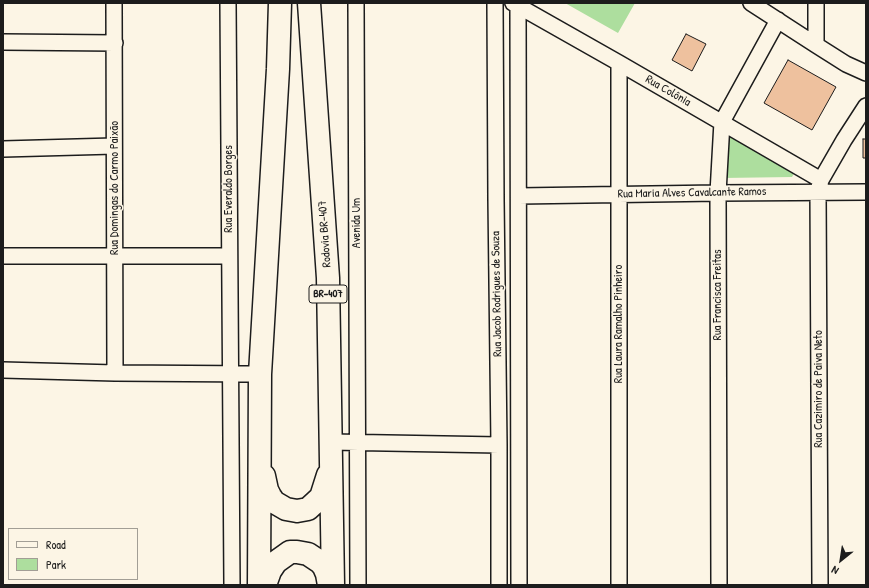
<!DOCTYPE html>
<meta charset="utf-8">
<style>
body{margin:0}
#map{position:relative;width:869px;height:588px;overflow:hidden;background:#fcf5e5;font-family:"Patrick Hand",sans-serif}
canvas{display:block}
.frame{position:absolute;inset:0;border:4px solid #1c1c1c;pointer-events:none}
.legend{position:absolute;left:8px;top:528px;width:130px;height:52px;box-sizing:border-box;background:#fcf5e5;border:1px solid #a29e95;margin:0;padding:5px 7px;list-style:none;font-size:12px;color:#1c1c1c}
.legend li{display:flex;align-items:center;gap:8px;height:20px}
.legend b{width:20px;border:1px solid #a29e95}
.north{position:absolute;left:821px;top:540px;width:40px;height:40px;-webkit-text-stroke:3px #fcf5e5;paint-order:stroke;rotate:210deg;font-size:11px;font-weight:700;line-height:16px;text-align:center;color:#1c1c1c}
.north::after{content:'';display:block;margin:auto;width:14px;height:18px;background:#1c1c1c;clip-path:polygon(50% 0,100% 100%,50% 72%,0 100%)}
</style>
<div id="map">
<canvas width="869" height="588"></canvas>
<div class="frame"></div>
<ul class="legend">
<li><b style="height:5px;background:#fcf5e5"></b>Road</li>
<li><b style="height:11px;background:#adde9e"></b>Park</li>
</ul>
<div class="north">N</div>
</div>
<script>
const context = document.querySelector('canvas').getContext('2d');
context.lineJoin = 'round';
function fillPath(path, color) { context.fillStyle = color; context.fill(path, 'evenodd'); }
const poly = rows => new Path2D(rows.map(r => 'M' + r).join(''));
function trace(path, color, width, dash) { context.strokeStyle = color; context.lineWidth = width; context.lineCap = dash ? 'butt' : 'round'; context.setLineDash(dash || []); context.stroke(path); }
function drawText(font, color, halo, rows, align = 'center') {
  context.font = font + ' "Patrick Hand",sans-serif'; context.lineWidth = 3; context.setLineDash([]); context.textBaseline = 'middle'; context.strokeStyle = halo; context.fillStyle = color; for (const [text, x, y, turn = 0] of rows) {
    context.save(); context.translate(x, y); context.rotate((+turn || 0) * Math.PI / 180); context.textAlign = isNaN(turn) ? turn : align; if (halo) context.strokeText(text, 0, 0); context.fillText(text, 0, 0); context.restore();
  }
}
const green = poly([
 [565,3,635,3,618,33],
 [723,122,799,164,792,177,722,178]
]);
const building = poly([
 [686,34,706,44,692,71,672,60,686,34],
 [788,60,836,87,812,130,764,103,788,60],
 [863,139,866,139,866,158,863,158,863,139]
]);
const minor = poly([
 [114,3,115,373],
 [228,3,232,585],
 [356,3,358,585],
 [495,3,496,199,499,445,499,585],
 [513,3,619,63,821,180],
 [751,3,816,45,846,64,866,73],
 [518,6,519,585],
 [3,42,115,43],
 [816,45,816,3],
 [619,63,619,585],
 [3,149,114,146],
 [519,196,718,193,866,192],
 [3,256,229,256],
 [3,370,115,373,260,374],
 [331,442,499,445],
 [719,585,718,193,722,122,778,20],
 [820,585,818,192,821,180,844,140,866,106]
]);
const trunk = poly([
 [309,3,328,278,333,585],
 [264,476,267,490,270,496,274,502,286,509,297,511,308,509,321,497,328,475],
 [259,585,260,374,278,69,280,3],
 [265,585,270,571,276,562,290,552,297,552,308,554,320,562,324,567,327,574,329,585]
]);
const shields = [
 [328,294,38]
];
const shieldNames = [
 ["BR-407",328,294]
];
const streetNames = [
 ["Rua Colônia",668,91,30],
 ["Rua Domingas do Carmo Paixão",115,188,-90],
 ["Rua Everaldo Borges",229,189,-90],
 ["Rua Maria Alves Cavalcante Ramos",692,193,-1],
 ["Avenida Um",357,223,-90],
 ["Rodovia BR-407",325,234,-94],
 ["Rua Jacob Rodrigues de Souza",497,294,-91],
 ["Rua Francisca Freitas",718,295,-90],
 ["Rua Laura Ramalho Pinheiro",619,324,-90],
 ["Rua Cazimiro de Paiva Neto",819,389,-90]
];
fillPath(green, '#adde9e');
fillPath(building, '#eec19e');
trace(building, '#1c1c1c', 1);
trace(minor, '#1c1c1c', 18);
trace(trunk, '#1c1c1c', 25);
trace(minor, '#fcf5e5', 15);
trace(trunk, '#fcf5e5', 22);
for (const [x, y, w] of shields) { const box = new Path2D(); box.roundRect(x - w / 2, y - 9, w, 18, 3); context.fillStyle = '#fcf5e5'; context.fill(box); trace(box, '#1c1c1c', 1); }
drawText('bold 11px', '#1c1c1c', null, shieldNames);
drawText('12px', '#1c1c1c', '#fcf5e5', streetNames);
</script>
